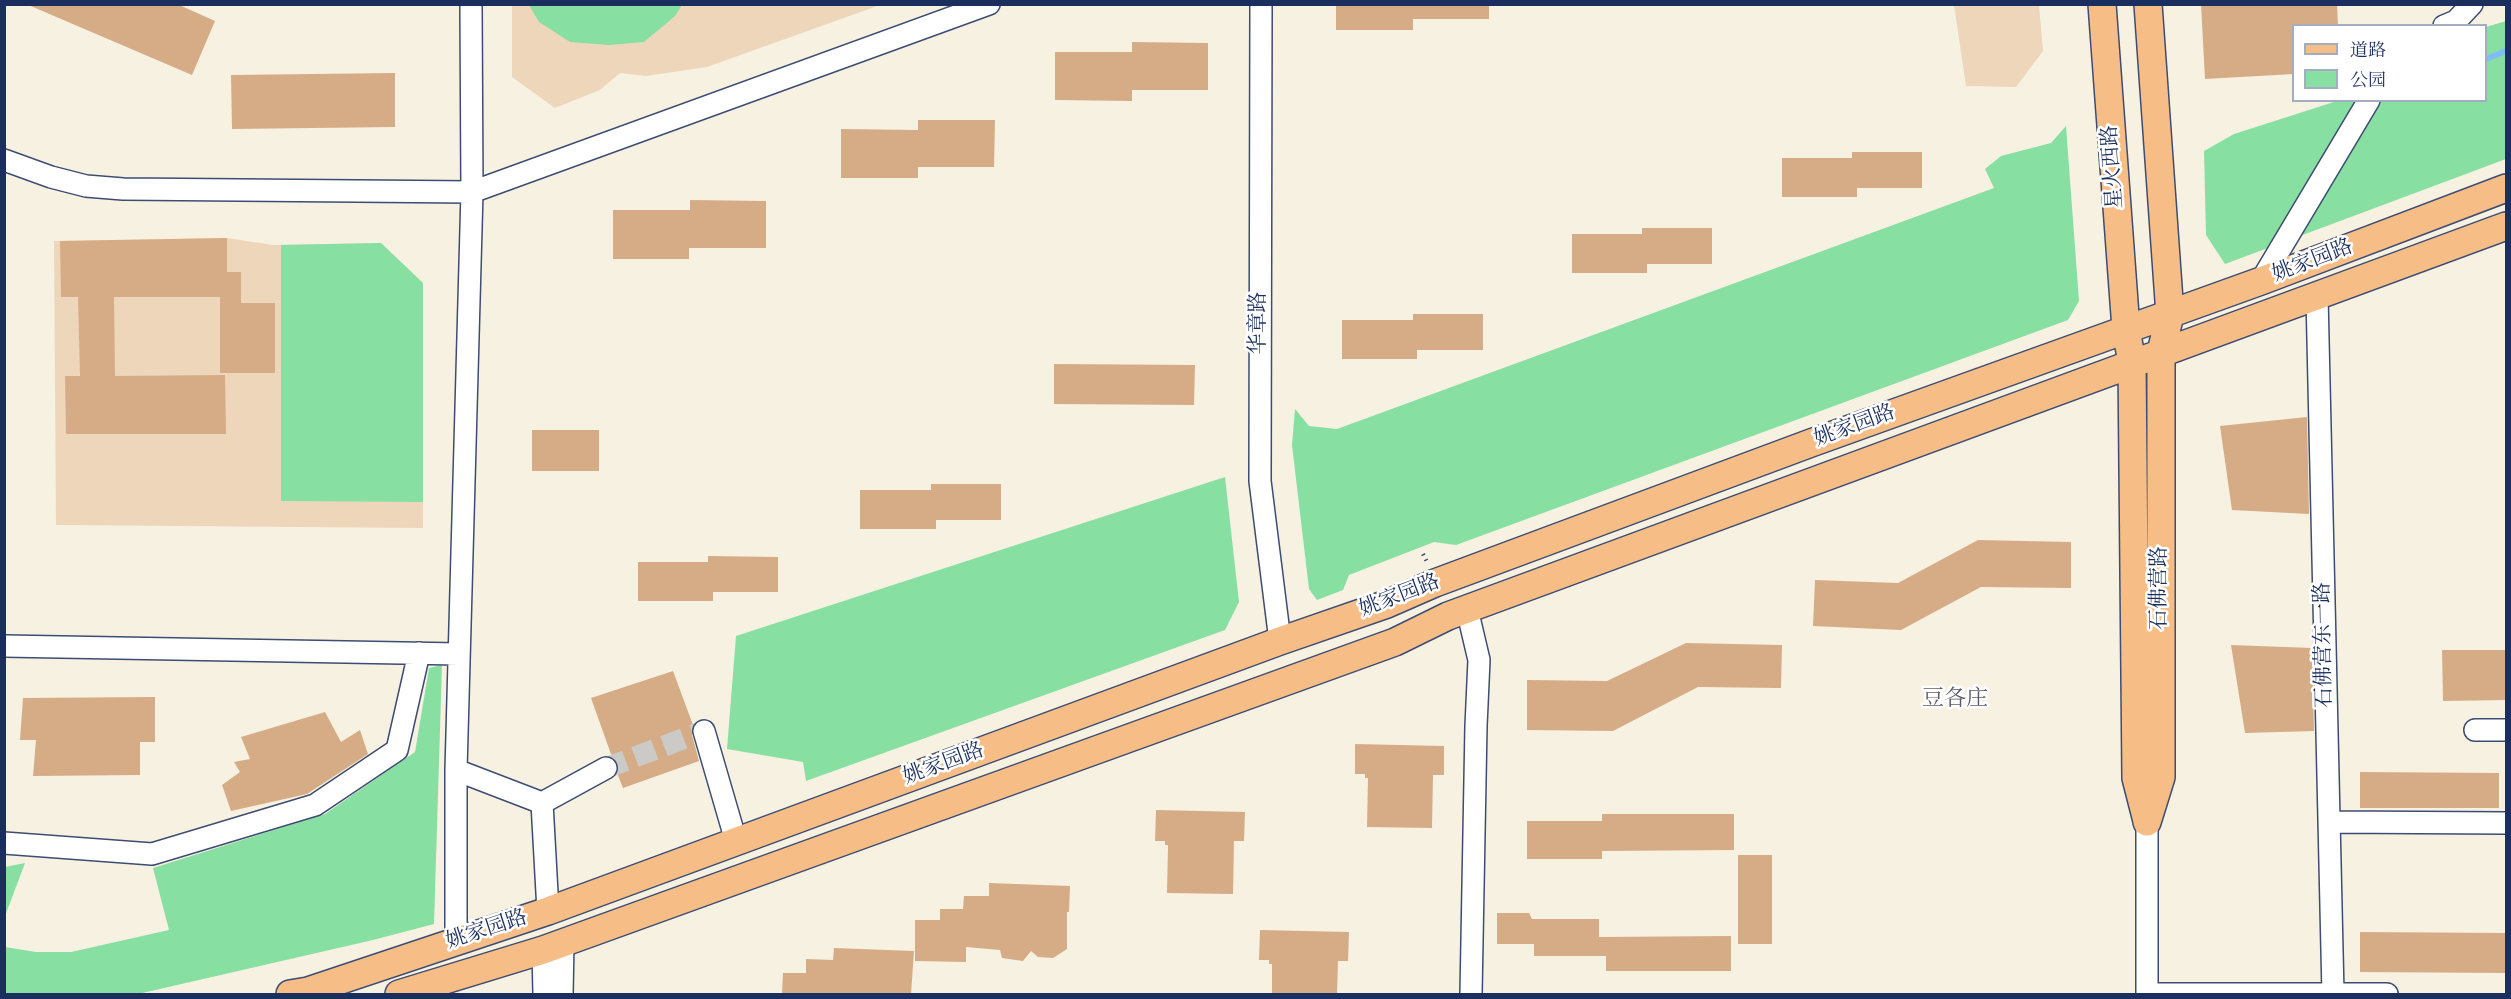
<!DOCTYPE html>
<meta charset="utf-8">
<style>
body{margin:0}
#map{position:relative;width:2511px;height:999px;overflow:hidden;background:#f7f1e1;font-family:"IM FELL English","Noto Serif SC",serif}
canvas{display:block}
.frame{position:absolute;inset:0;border:6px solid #1b2f5e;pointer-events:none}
.legend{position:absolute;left:2292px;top:24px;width:195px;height:78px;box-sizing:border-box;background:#fff;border:2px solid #a4acbf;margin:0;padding:8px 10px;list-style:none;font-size:18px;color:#1b2f5e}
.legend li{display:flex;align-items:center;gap:12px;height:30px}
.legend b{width:30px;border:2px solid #a4acbf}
</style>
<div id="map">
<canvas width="2511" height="999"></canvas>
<div class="frame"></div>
<ul class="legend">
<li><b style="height:8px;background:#f6be86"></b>道路</li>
<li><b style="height:16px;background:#88dfa2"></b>公园</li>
</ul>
</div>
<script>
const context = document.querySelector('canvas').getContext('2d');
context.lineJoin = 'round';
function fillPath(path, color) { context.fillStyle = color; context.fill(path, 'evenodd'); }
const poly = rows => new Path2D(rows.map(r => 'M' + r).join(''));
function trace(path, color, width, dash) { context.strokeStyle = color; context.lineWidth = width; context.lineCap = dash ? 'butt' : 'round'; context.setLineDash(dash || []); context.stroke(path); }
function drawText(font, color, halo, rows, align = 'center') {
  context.font = font + ' "IM FELL English","Noto Serif SC",serif'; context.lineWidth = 5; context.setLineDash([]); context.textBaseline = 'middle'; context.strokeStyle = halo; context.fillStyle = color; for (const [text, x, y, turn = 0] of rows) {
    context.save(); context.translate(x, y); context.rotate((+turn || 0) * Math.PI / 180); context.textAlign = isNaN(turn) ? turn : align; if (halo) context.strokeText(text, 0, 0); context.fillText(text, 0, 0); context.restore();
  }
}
const built = poly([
 [512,5,880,5,707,67,646,76,620,73,600,90,555,108,512,77],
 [1954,5,2039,5,2043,51,2016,87,1966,86],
 [227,238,273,245,381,243,423,283,423,528,56,525,54,241]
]);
const green = poly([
 [529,5,682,5,675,16,644,42,609,45,570,42,539,22],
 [2506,21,2506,159,2225,264,2206,235,2204,151,2234,134,2337,101,2486,100,2486,27],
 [2066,126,2079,301,2068,320,1456,545,1434,542,1349,575,1343,590,1317,600,1309,589,1292,445,1295,409,1309,426,1337,429,1994,188,1985,169,2001,156,2051,143],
 [381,243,423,283,423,502,281,501,281,245],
 [1225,477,1239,602,1225,630,806,781,803,762,727,749,736,636],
 [442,665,434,924,373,940,138,994,5,994,5,947,36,952,71,952,169,930,153,868,325,814,415,752,429,668],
 [25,863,5,916,5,867]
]);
const stream = poly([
 [2486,59,2506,51]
]);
const building = poly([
 [26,4,177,4,215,21,192,75],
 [1336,4,1489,4,1489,19,1413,19,1413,30,1336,30],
 [2201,4,2337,4,2338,26,2294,26,2294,74,2205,79],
 [1132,42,1208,43,1208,90,1132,90,1132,101,1055,100,1055,52,1132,52],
 [395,73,395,127,232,129,231,75],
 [918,120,995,120,994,167,918,167,918,178,841,178,841,129,918,130],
 [1852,152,1922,152,1922,188,1857,188,1857,197,1782,197,1782,158,1852,158],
 [690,200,766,201,766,248,689,248,689,259,613,259,613,210,690,210],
 [1642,228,1712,228,1712,264,1647,264,1647,273,1572,273,1572,234,1642,234],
 [227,238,227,272,241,272,241,303,275,303,275,373,220,373,220,297,114,297,115,376,225,375,226,434,66,434,65,376,80,376,78,297,61,297,60,241],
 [1413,314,1483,314,1483,350,1417,350,1417,359,1342,359,1342,320,1413,320],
 [1054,364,1195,365,1194,405,1054,404],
 [2307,417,2309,514,2232,510,2220,426],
 [532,430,599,430,599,471,532,471],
 [931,484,1001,484,1001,520,936,520,936,529,860,529,860,490,931,490],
 [1978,540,2071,542,2071,588,1981,587,1901,630,1813,626,1815,580,1898,583],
 [708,556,778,557,778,592,713,592,713,601,638,601,638,562,708,562],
 [1686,643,1782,645,1781,688,1698,687,1613,731,1527,730,1527,680,1607,681],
 [2231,645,2312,648,2314,731,2245,733],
 [2442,650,2506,650,2506,700,2443,701],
 [673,671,693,725,692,735,699,761,623,788,617,773,617,762,612,757,591,698],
 [155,697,155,742,140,742,140,775,33,776,36,740,20,740,23,698],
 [325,712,341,742,360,730,368,754,307,794,231,811,222,785,240,772,234,762,250,759,241,737],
 [1355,744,1444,746,1444,775,1433,775,1432,828,1367,827,1368,778,1365,778,1365,774,1355,774],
 [2360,772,2499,773,2499,808,2360,808],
 [1156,810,1245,812,1244,841,1234,841,1233,894,1167,893,1168,845,1165,845,1165,841,1155,841],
 [1602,814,1734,814,1734,850,1602,851,1602,859,1527,859,1527,821,1602,821],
 [1738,855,1772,855,1772,944,1738,944],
 [989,883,1070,886,1069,912,1067,912,1067,949,1053,958,1038,957,1031,951,1023,961,1002,958,1000,950,966,947,966,962,915,961,915,920,940,920,940,909,963,909,964,896,989,896],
 [1497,913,1529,913,1532,919,1599,919,1599,937,1731,936,1731,971,1606,971,1606,956,1534,956,1534,944,1497,944],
 [1260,930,1349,932,1348,961,1338,961,1337,994,1272,994,1272,964,1269,964,1269,960,1259,960],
 [2360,932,2506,933,2506,973,2360,972],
 [834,948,914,951,911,994,782,994,783,973,806,973,806,959,833,960]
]);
const minorTunnel = poly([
 [606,768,704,731]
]);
const path = poly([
 [1423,554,1428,564]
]);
const minor = poly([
 [1261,4,1260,481,1280,641],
 [2444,26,2456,21,2472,4],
 [4,160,51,177,86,186,123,189,472,192,989,4],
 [2261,281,2369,100],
 [2317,296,2333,994],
 [1467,609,1479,660,1476,726,1471,994],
 [4,646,459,654],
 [2475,730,2506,730],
 [704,731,736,841],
 [456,770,542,803],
 [2329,822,2506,823],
 [4,843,152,854,315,805,397,750,419,653],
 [548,911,542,803,606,768],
 [456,941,456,770,472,192,471,4],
 [543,950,544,994],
 [562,994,563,943],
 [2147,994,2387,994],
 [2147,994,2147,822]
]);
const major = poly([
 [2102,4,2126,329,2132,363,2136,778,2147,821],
 [2147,822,2161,777,2161,352,2170,315,2148,4],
 [290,994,308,991,548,911,1280,641,1387,604,1435,583,1811,443,2261,281,2506,188],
 [399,994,543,950,1395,642,1448,616,2506,226]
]);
const streetNames = [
 ["星火西路",2114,167,-94],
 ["姚家园路",2313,262,-21],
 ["华章路",1260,323,-90],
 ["姚家园路",1855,427,-20],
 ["石佛营路",2161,588,-90],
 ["姚家园路",1400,597,-21],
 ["石佛营东一路",2325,645,-91],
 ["姚家园路",944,765,-20],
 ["姚家园路",487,931,-18]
];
const neighbourhoodNames = [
 ["豆各庄",1955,700]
];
fillPath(built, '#eed6bb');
fillPath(green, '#88dfa2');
trace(stream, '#81bcf3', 6);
fillPath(building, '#d6ac87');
trace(minorTunnel, '#cbcac7', 21, [21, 10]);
trace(minor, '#3c4c72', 24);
trace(major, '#3c4c72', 30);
trace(path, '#3c4c72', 4, [1.5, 4.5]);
trace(minor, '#fff', 21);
trace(major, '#f6be86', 27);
drawText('21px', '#1b2f5e', '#fff', streetNames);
drawText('22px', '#5c5b6c', '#fff', neighbourhoodNames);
</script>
